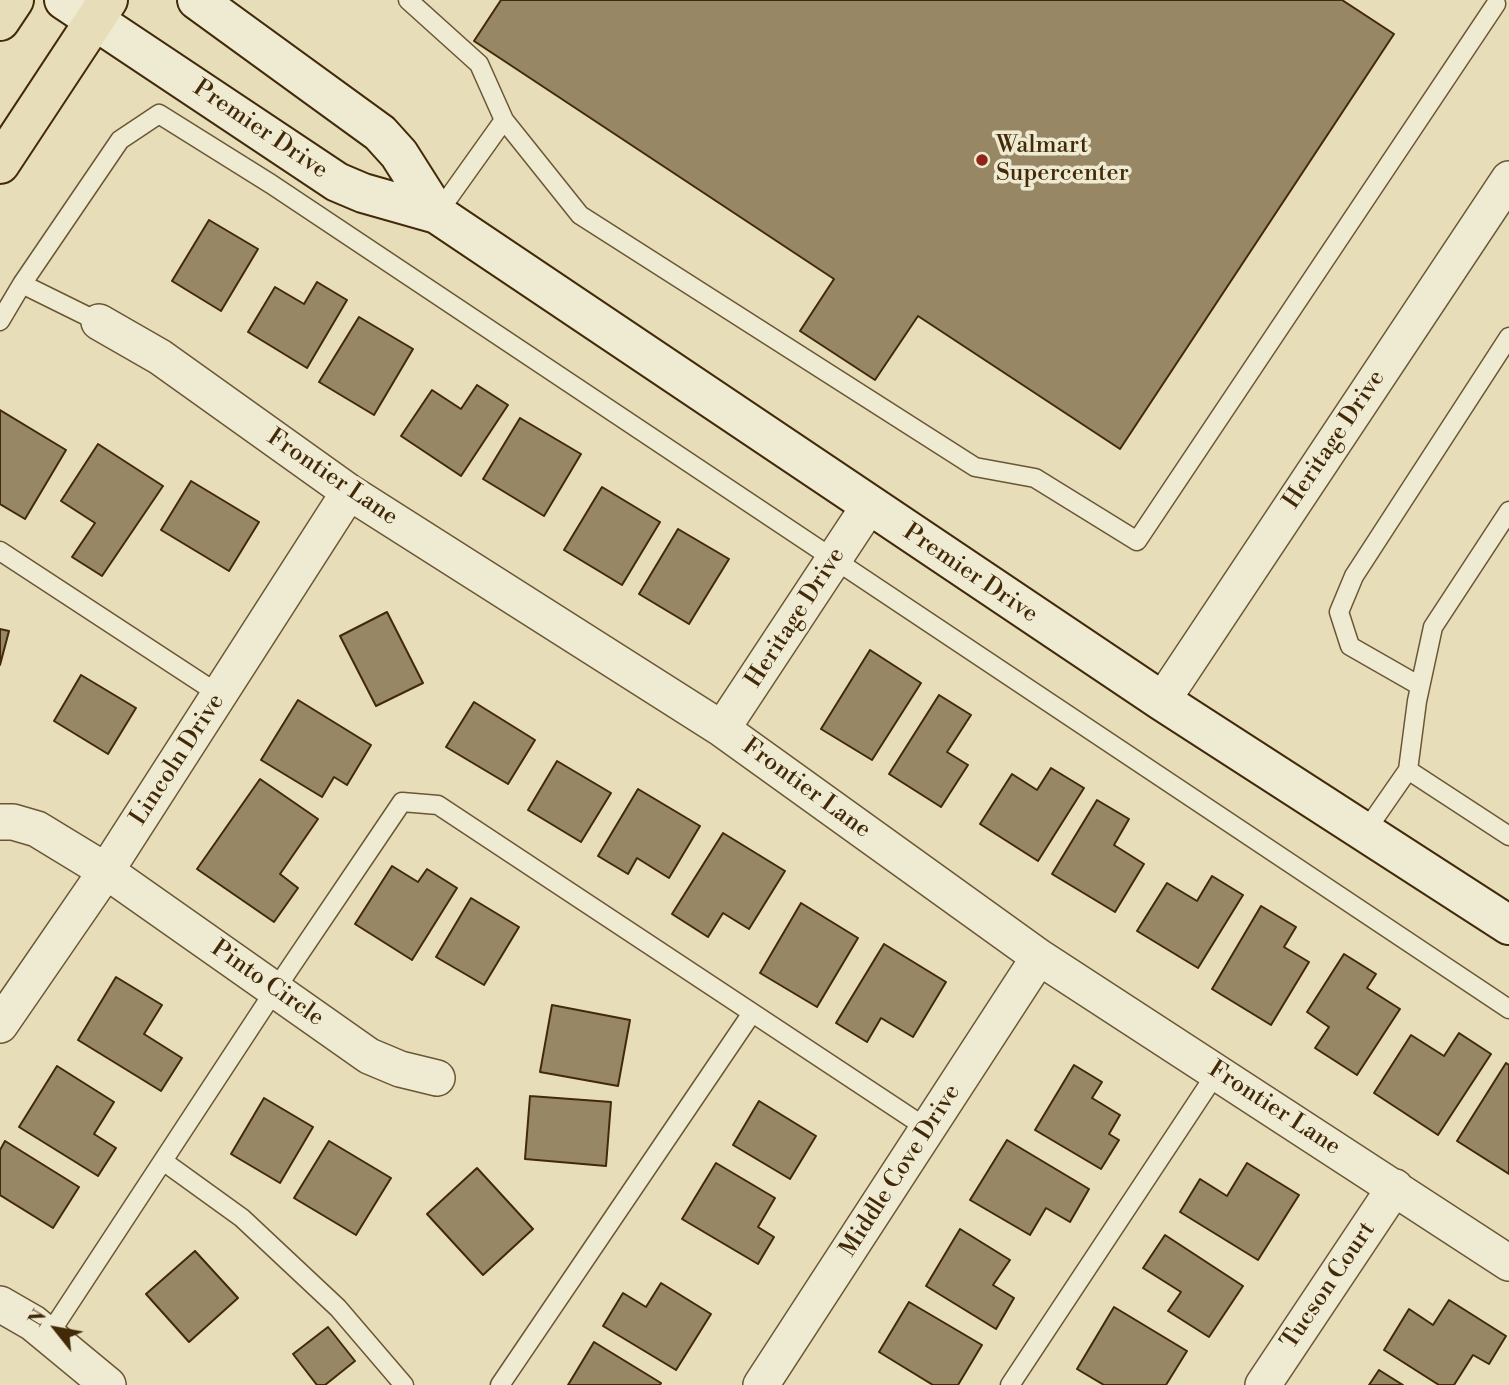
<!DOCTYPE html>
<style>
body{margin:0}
#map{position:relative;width:1509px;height:1385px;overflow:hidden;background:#e7deb9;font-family:"Libre Bodoni",serif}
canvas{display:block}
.north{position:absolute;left:21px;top:1294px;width:70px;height:70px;-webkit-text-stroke:5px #efead2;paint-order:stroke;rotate:301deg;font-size:19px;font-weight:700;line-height:28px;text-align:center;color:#422908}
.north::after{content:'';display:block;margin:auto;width:24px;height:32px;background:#422908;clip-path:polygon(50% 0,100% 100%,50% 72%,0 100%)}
</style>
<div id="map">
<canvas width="1509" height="1385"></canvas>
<div class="north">N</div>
</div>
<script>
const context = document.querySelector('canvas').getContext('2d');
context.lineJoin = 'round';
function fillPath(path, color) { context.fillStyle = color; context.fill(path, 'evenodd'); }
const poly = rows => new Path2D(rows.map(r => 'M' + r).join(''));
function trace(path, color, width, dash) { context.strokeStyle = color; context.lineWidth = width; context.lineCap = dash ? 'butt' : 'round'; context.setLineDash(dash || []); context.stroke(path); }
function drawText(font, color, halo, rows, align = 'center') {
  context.font = font + ' "Libre Bodoni",serif'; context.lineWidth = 7; context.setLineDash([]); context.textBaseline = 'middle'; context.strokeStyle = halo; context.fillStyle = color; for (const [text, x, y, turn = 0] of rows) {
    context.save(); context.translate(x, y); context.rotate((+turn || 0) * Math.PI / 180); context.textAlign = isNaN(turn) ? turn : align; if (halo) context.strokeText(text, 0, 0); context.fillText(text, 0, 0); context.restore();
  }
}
const building = poly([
 [501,0,1342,0,1394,34,1120,449,918,316,875,380,800,331,834,279,474,41,501,0],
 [209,220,258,249,221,311,172,281,209,220],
 [317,282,347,300,307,368,248,332,275,287,304,304,317,282],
 [359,317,413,349,374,415,319,382,359,317],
 [477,385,508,405,461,476,401,436,432,390,461,409,477,385],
 [0,410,66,450,25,519,0,504,0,410],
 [520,418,581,454,544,516,483,479,520,418],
 [98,444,163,486,102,576,72,557,95,523,61,501,98,444],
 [191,481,259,522,229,571,161,530,191,481],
 [602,487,660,522,622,585,564,550,602,487],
 [678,529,729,559,689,624,639,594,678,529],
 [387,612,423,683,376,706,340,636,387,612],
 [0,629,9,631,0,665,0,629],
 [870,650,921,683,872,760,821,729,870,650],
 [81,675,136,708,108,754,54,721,81,675],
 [939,695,971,715,947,752,968,765,941,807,889,774,939,695],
 [298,700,371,745,347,785,334,777,322,797,261,760,298,700],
 [474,702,535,740,508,784,446,747,474,702],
 [557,761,611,793,581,842,528,810,557,761],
 [1051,768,1084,788,1038,861,980,824,1012,774,1037,790,1051,768],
 [260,779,318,819,280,874,298,888,274,922,197,869,260,779],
 [638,789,700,826,669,878,637,858,628,874,598,856,638,789],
 [1097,800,1129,819,1114,845,1144,864,1115,912,1052,874,1097,800],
 [723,833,785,871,749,929,723,913,708,937,672,914,723,833],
 [392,866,418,882,427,869,457,888,412,960,355,924,392,866],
 [1212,876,1243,895,1198,968,1137,931,1167,883,1197,901,1212,876],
 [471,898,519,927,484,985,436,957,471,898],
 [801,903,858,938,817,1007,760,973,801,903],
 [1261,906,1296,927,1284,947,1309,962,1271,1025,1212,989,1261,906],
 [884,944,946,982,913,1037,881,1018,867,1042,836,1023,884,944],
 [1344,954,1376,974,1367,988,1400,1009,1357,1075,1315,1048,1329,1027,1307,1012,1344,954],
 [116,977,162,1005,144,1034,182,1058,161,1091,78,1040,116,977],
 [552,1005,630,1020,618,1086,540,1072,552,1005],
 [1459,1033,1491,1054,1438,1135,1374,1093,1411,1035,1444,1056,1459,1033],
 [1506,1063,1509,1065,1509,1174,1457,1141,1506,1063],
 [1074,1065,1102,1082,1092,1098,1120,1115,1109,1134,1119,1140,1101,1169,1035,1130,1074,1065],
 [57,1066,114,1102,94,1134,116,1148,98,1176,19,1127,57,1066],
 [530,1096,611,1102,606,1166,525,1159,530,1096],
 [264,1098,313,1127,280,1183,231,1154,264,1098],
 [759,1101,816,1136,790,1179,733,1145,759,1101],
 [1007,1140,1089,1189,1070,1222,1046,1208,1030,1235,970,1200,1007,1140],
 [5,1141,79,1187,53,1228,0,1195,0,1150,5,1141],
 [329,1141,391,1178,356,1235,294,1198,329,1141],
 [716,1163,775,1198,758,1227,774,1237,758,1264,682,1219,716,1163],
 [1247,1163,1299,1195,1258,1260,1180,1212,1200,1179,1227,1196,1247,1163],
 [477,1168,533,1229,483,1275,427,1214,477,1168],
 [960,1229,1010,1260,993,1285,1014,1298,996,1329,926,1286,960,1229],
 [1165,1235,1243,1286,1209,1337,1168,1311,1181,1292,1143,1268,1165,1235],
 [195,1251,238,1298,189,1342,146,1294,195,1251],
 [661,1283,711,1314,676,1370,603,1326,623,1293,646,1307,661,1283],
 [1449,1300,1506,1336,1489,1364,1473,1355,1454,1385,1439,1385,1384,1350,1409,1309,1433,1325,1449,1300],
 [909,1302,982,1345,958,1385,933,1385,879,1352,909,1302],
 [1114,1307,1187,1351,1166,1385,1104,1385,1077,1369,1114,1307],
 [328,1327,355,1361,325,1385,317,1385,293,1354,328,1327],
 [594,1342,661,1383,660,1385,568,1385,594,1342],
 [1379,1370,1403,1385,1369,1385,1379,1370]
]);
const lane = poly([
 [408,0,479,64,504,120,580,215,975,467,1035,478,1137,541,1496,4],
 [437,214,504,120],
 [22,284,99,322],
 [0,321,22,284,120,140,159,114,271,184,1509,1009],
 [0,551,220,695],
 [1420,686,1350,646,1339,612,1354,576,1509,337],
 [1408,770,1509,836],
 [1365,832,1408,770,1417,701,1433,627,1509,511],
 [163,1161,242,1218,338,1308,404,1385],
 [48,1336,275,990,402,802,438,805,928,1129],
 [500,1385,752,1013],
 [1010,1385,1217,1072]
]);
const street = poly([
 [99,322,160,357,349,492,722,729,1039,957,1509,1263],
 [1162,701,1509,179],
 [722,729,869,506],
 [0,822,13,822,37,829,106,871,369,1056,400,1069,437,1078],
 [0,1025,106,871,349,492],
 [0,1304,33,1323,108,1385],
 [761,1385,1039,957],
 [1263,1385,1395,1187]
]);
const secondary = poly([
 [64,0,337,182,363,193,437,214,1162,701,1509,925],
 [197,0,380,133,399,154,437,214]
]);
const primary = poly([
 [0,21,14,0],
 [0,164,108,0]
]);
const markers = [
 [982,160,7,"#8f2418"]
];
const streetNames = [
 ["Premier Drive",260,130,34],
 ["Heritage Drive",1335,440,-56],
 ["Frontier Lane",332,478,34],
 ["Premier Drive",970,574,34],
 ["Heritage Drive",796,618,-57],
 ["Lincoln Drive",178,760,-57],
 ["Frontier Lane",806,789,36],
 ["Pinto Circle",267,984,35],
 ["Frontier Lane",1274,1109,33],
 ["Middle Cove Drive",901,1171,-57],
 ["Tucson Court",1329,1286,-56]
];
const poiNames = [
 ["Walmart",996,146],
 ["Supercenter",996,174]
];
fillPath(building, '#988764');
trace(building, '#422908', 2);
trace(lane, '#6b5634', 21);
trace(street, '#6b5634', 38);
trace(secondary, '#422908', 42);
trace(primary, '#422908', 42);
trace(lane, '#efead2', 18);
trace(street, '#efead2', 35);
trace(secondary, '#efead2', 38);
trace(primary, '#e7deb9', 38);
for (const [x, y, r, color] of markers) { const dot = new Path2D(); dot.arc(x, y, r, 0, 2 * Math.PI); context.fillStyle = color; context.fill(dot); trace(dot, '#efead2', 2.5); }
drawText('24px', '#422908', '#efead2', streetNames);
drawText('24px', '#422908', '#efead2', poiNames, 'left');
</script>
